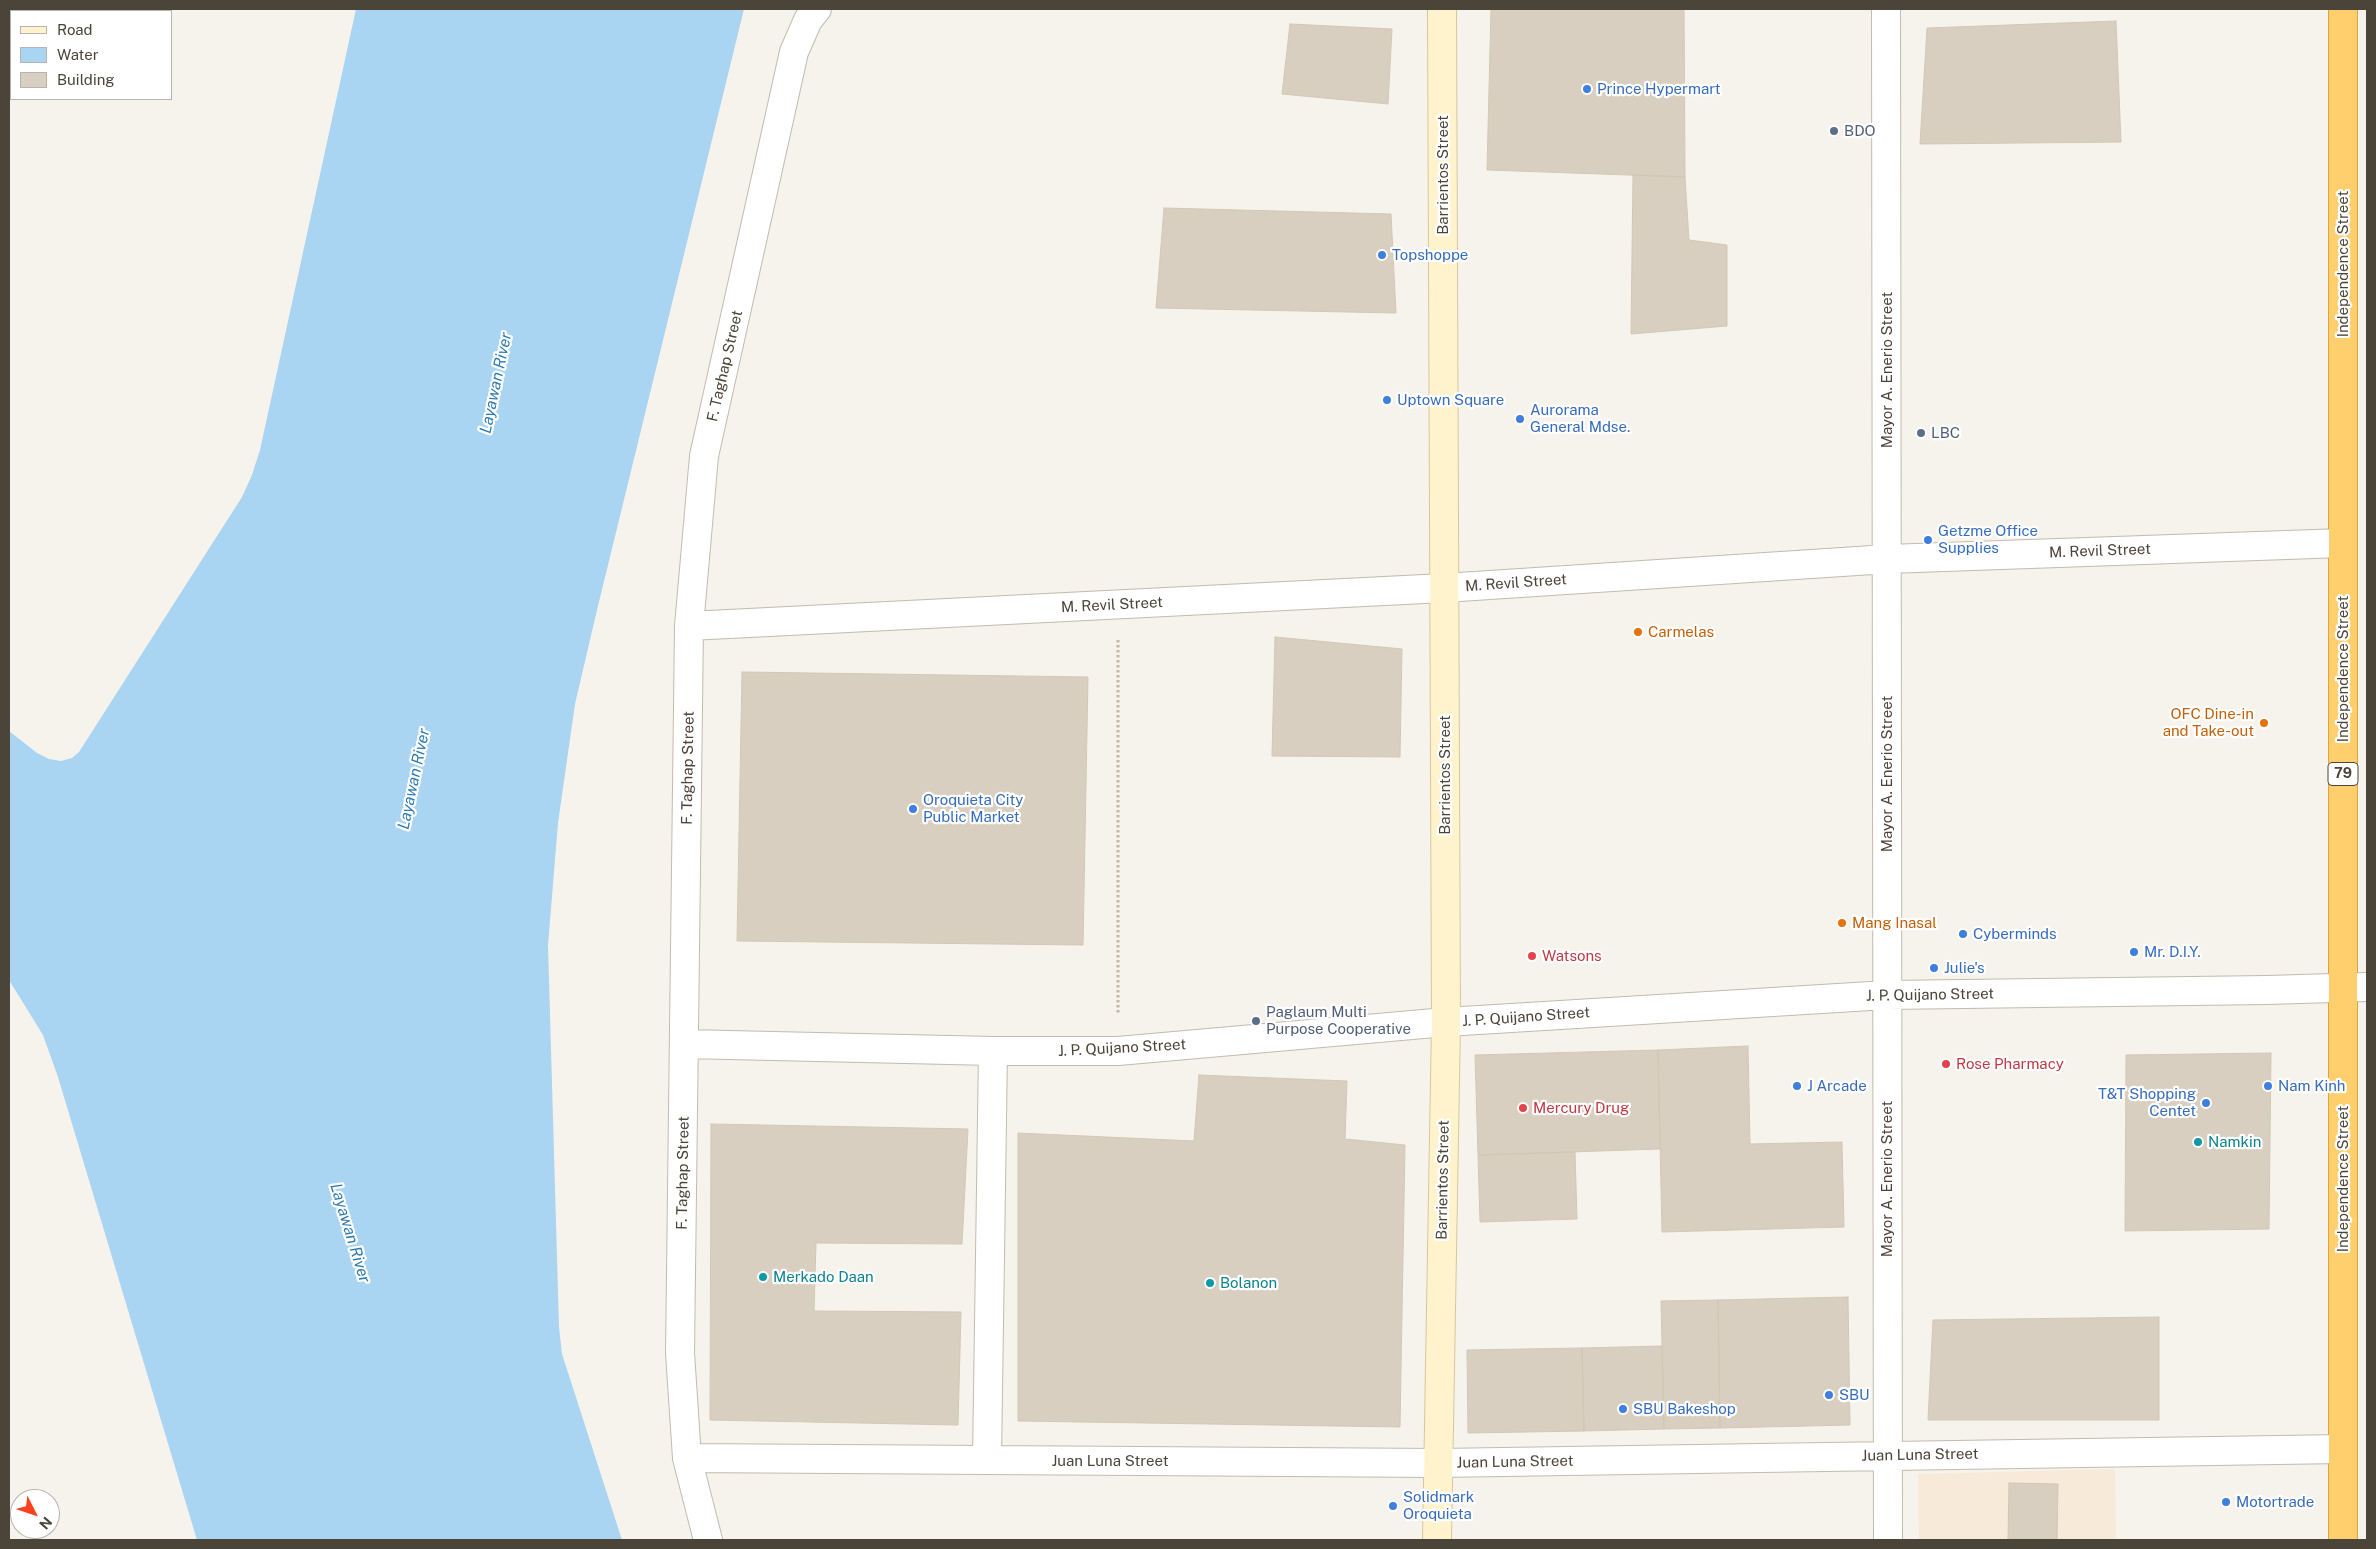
<!DOCTYPE html>
<style>
body{margin:0}
#map{position:relative;width:2376px;height:1549px;overflow:hidden;background:#f6f3ec;font-family:"Public Sans",sans-serif}
canvas{display:block}
.frame{position:absolute;inset:0;border:10px solid #4b4439;pointer-events:none}
.legend{position:absolute;left:10px;top:10px;width:162px;height:90px;box-sizing:border-box;background:#fff;border:1px solid #b7b4b0;margin:0;padding:6px 9px;list-style:none;font-size:15px;color:#4b4439}
.legend li{display:flex;align-items:center;gap:10px;height:25px}
.legend b{width:25px;border:1px solid #b7b4b0}
.north{position:absolute;left:10px;top:1489px;width:50px;height:50px;box-sizing:border-box;background:#fff;border:1px solid #b7b4b0;border-radius:50%;rotate:131deg;font-size:14px;font-weight:700;line-height:20px;text-align:center;color:#4b4439}
.north::after{content:'';display:block;margin:auto;width:18px;height:22px;background:#fc3f1d;clip-path:polygon(50% 0,100% 100%,50% 72%,0 100%)}
</style>
<div id="map">
<canvas width="2376" height="1549"></canvas>
<div class="frame"></div>
<ul class="legend">
<li><b style="height:6px;background:#fff3cd"></b>Road</li>
<li><b style="height:14px;background:#a9d4f2"></b>Water</li>
<li><b style="height:14px;background:#d8cfc1"></b>Building</li>
</ul>
<div class="north">N</div>
</div>
<script>
const context = document.querySelector('canvas').getContext('2d');
context.lineJoin = 'round';
function fillPath(path, color) { context.fillStyle = color; context.fill(path, 'evenodd'); }
const poly = rows => new Path2D(rows.map(r => 'M' + r).join(''));
function trace(path, color, width, dash) { context.strokeStyle = color; context.lineWidth = width; context.lineCap = dash ? 'butt' : 'round'; context.setLineDash(dash || []); context.stroke(path); }
function drawText(font, color, halo, rows, align = 'center') {
  context.font = font + ' "Public Sans",sans-serif'; context.lineWidth = 4.5; context.setLineDash([]); context.textBaseline = 'middle'; context.strokeStyle = halo; context.fillStyle = color; for (const [text, x, y, turn = 0] of rows) {
    context.save(); context.translate(x, y); context.rotate((+turn || 0) * Math.PI / 180); context.textAlign = isNaN(turn) ? turn : align; if (halo) context.strokeText(text, 0, 0); context.fillText(text, 0, 0); context.restore();
  }
}
const commercial = poly([
 [2115,1469,2116,1540,1919,1540,1918,1474]
]);
const water = poly([
 [356,9,744,9,597,610,575,704,558,823,548,945,559,1327,562,1354,622,1540,197,1540,58,1077,43,1035,9,980,9,731,37,753,49,759,61,761,72,758,79,752,242,497,252,475,260,450]
]);
const building = poly([
 [1491,9,1684,9,1685,177,1487,170,1491,9],
 [2116,21,2121,142,1920,144,1927,28,2116,21],
 [1290,24,1392,29,1388,104,1282,94,1290,24],
 [1633,175,1685,177,1689,240,1727,245,1727,326,1631,334,1633,175],
 [1164,208,1391,214,1396,313,1156,308,1164,208],
 [1275,637,1402,649,1400,757,1272,756,1275,637],
 [742,672,1088,677,1083,945,737,941,742,672],
 [1748,1046,1750,1144,1842,1142,1844,1227,1662,1232,1658,1050,1748,1046],
 [1658,1050,1660,1149,1478,1155,1475,1055,1658,1050],
 [2271,1053,2269,1229,2125,1231,2126,1055,2271,1053],
 [1199,1075,1347,1081,1345,1139,1405,1145,1400,1427,1018,1421,1018,1133,1194,1141,1199,1075],
 [711,1124,968,1129,962,1244,816,1243,814,1311,961,1312,958,1425,710,1420,711,1124],
 [1575,1152,1577,1219,1480,1222,1478,1155,1575,1152],
 [1848,1297,1850,1425,1720,1428,1718,1300,1848,1297],
 [1718,1300,1720,1428,1664,1429,1661,1301,1718,1300],
 [2159,1317,2159,1420,1928,1420,1933,1320,2159,1317],
 [1662,1346,1664,1429,1584,1431,1582,1348,1662,1346],
 [1582,1348,1584,1431,1468,1433,1467,1350,1582,1348],
 [2009,1483,2058,1484,2057,1540,2008,1540,2009,1483]
]);
const path = poly([
 [1118,640,1118,1014]
]);
const street = poly([
 [1886,9,1888,1540],
 [689,626,1444,588,1888,559,2343,543],
 [685,1044,993,1051,1118,1051,1446,1022,1887,995,2267,990,2367,987],
 [687,1458,1438,1463,2343,1449],
 [987,1460,993,1051],
 [708,1540,687,1458,680,1353,689,626,704,456,794,52,808,20,817,9]
]);
const secondary = poly([
 [1437,1540,1446,1022,1442,9]
]);
const highway = poly([
 [2343,1540,2343,9]
]);
const markers = [
 [1587,89,5,"#3f7fe0"],
 [1834,131,5,"#5c6f8a"],
 [1382,255,5,"#3f7fe0"],
 [1387,400,5,"#3f7fe0"],
 [1520,419,5,"#3f7fe0"],
 [1921,433,5,"#5c6f8a"],
 [1928,540,5,"#3f7fe0"],
 [1638,632,5,"#e8710a"],
 [2264,723,5,"#e8710a"],
 [913,809,5,"#3f7fe0"],
 [1842,923,5,"#e8710a"],
 [1963,934,5,"#3f7fe0"],
 [2134,952,5,"#3f7fe0"],
 [1532,956,5,"#e0444e"],
 [1934,968,5,"#3f7fe0"],
 [1256,1021,5,"#5c6f8a"],
 [1946,1064,5,"#e0444e"],
 [1797,1086,5,"#3f7fe0"],
 [2268,1086,5,"#3f7fe0"],
 [2206,1103,5,"#3f7fe0"],
 [1523,1108,5,"#e0444e"],
 [2198,1142,5,"#0f9aa8"],
 [763,1277,5,"#0f9aa8"],
 [1210,1283,5,"#0f9aa8"],
 [1829,1395,5,"#3f7fe0"],
 [1623,1409,5,"#3f7fe0"],
 [2226,1502,5,"#3f7fe0"],
 [1393,1506,5,"#3f7fe0"]
];
const shields = [
 [2343,774,30]
];
const shieldNames = [
 ["79",2343,774]
];
const shopNames = [
 ["Prince Hypermart",1597,89],
 ["Topshoppe",1392,255],
 ["Uptown Square",1397,400],
 ["Aurorama",1530,410],
 ["General Mdse.",1530,427],
 ["Getzme Office",1938,531],
 ["Supplies",1938,548],
 ["Oroquieta City",923,800],
 ["Public Market",923,817],
 ["Cyberminds",1973,934],
 ["Mr. D.I.Y.",2144,952],
 ["Julie's",1944,968],
 ["J Arcade",1807,1086],
 ["Nam Kinh",2278,1086],
 ["T&T Shopping",2196,1094,"right"],
 ["Centet",2196,1111,"right"],
 ["SBU",1839,1395],
 ["SBU Bakeshop",1633,1409],
 ["Solidmark",1403,1497],
 ["Oroquieta",1403,1514],
 ["Motortrade",2236,1502]
];
const serviceNames = [
 ["BDO",1844,131],
 ["LBC",1931,433],
 ["Paglaum Multi",1266,1012],
 ["Purpose Cooperative",1266,1029]
];
const streetNames = [
 ["Barrientos Street",1443,175,-90],
 ["Independence Street",2343,264,-90],
 ["F. Taghap Street",725,366,-77],
 ["Mayor A. Enerio Street",1887,370,-90],
 ["M. Revil Street",2100,551,-2],
 ["M. Revil Street",1516,583,-4],
 ["M. Revil Street",1112,605,-3],
 ["Independence Street",2343,669,-90],
 ["F. Taghap Street",688,768,-89],
 ["Mayor A. Enerio Street",1887,774,-90],
 ["Barrientos Street",1445,775,-90],
 ["J. P. Quijano Street",1930,995,-1],
 ["J. P. Quijano Street",1526,1017,-4],
 ["J. P. Quijano Street",1122,1048,-3],
 ["F. Taghap Street",683,1173,-89],
 ["Mayor A. Enerio Street",1887,1179,-90],
 ["Independence Street",2343,1179,-90],
 ["Barrientos Street",1443,1180,-89],
 ["Juan Luna Street",1920,1455,-1],
 ["Juan Luna Street",1110,1461],
 ["Juan Luna Street",1515,1462,-1]
];
const foodNames = [
 ["Carmelas",1648,632],
 ["OFC Dine-in",2254,714,"right"],
 ["and Take-out",2254,731,"right"],
 ["Mang Inasal",1852,923]
];
const healthNames = [
 ["Watsons",1542,956],
 ["Rose Pharmacy",1956,1064],
 ["Mercury Drug",1533,1108]
];
const cultureNames = [
 ["Namkin",2208,1142],
 ["Merkado Daan",773,1277],
 ["Bolanon",1220,1283]
];
const waterNames = [
 ["Layawan River",496,383,-78],
 ["Layawan River",414,779,-78],
 ["Layawan River",350,1233,73]
];
fillPath(commercial, '#f7ead8');
fillPath(water, '#a9d4f2');
fillPath(building, '#d8cfc1');
trace(building, '#d3c7b4', 1);
trace(street, '#c2bbae', 30);
trace(secondary, '#d6c79b', 30);
trace(highway, '#e0a43c', 30);
trace(path, '#c4b79f', 3, [2.5, 2.5]);
trace(street, '#fff', 28);
trace(secondary, '#fff3cd', 28);
trace(highway, '#ffcf6e', 28);
for (const [x, y, r, color] of markers) { const dot = new Path2D(); dot.arc(x, y, r, 0, 2 * Math.PI); context.fillStyle = color; context.fill(dot); trace(dot, '#fff', 2); }
for (const [x, y, w] of shields) { const box = new Path2D(); box.roundRect(x - w / 2, y - 11.5, w, 23, 4); context.fillStyle = '#fff'; context.fill(box); trace(box, '#4b4439', 1); }
drawText('bold 14px', '#4b4439', null, shieldNames);
drawText('15px', '#366cbe', '#fff', shopNames, 'left');
drawText('15px', '#4e5e75', '#fff', serviceNames, 'left');
drawText('15px', '#4b4439', '#fff', streetNames);
drawText('15px', '#c56008', '#fff', foodNames, 'left');
drawText('15px', '#be3a42', '#fff', healthNames, 'left');
drawText('15px', '#0d838f', '#fff', cultureNames, 'left');
drawText('italic 16px', '#2e7ab2', '#fff', waterNames);
</script>
